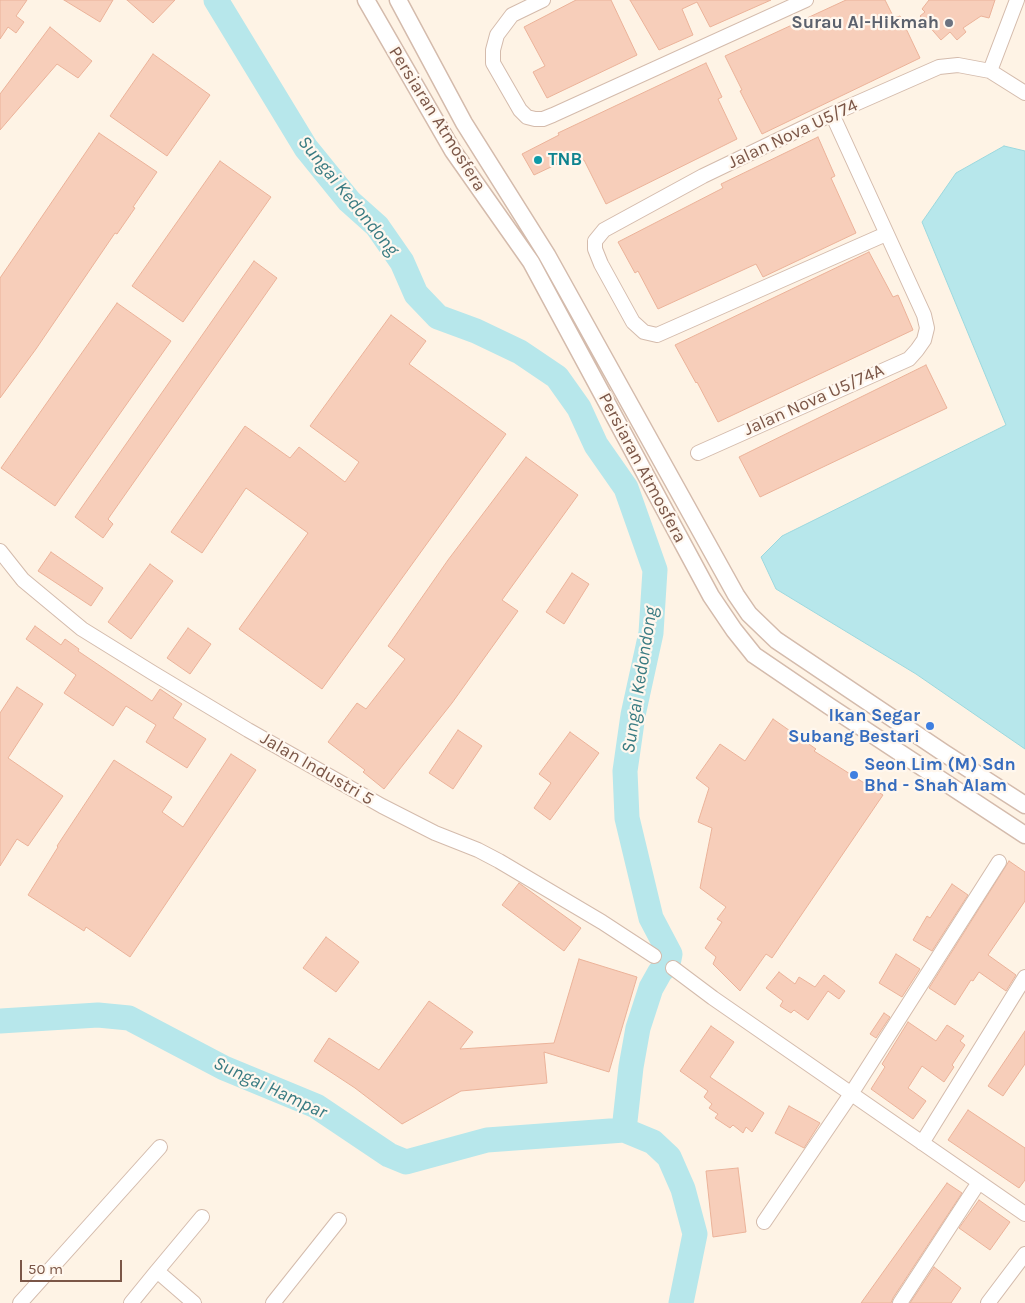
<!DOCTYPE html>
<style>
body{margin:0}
#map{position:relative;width:1025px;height:1303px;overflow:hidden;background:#fef3e5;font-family:Karla,sans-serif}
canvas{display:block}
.scale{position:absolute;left:20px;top:1260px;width:102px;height:22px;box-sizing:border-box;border:2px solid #7b5647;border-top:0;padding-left:6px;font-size:15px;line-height:18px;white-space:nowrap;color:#7b5647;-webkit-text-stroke:4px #fff7ee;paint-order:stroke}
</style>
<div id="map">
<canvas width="1025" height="1303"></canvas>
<div class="scale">50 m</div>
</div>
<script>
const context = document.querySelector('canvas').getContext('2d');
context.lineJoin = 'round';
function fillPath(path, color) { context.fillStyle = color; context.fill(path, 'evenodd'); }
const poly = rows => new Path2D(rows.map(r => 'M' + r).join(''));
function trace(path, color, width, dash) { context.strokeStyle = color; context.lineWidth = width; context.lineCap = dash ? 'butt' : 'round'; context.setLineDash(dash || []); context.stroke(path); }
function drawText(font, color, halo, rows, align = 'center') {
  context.font = font + ' Karla,sans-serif'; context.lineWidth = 4.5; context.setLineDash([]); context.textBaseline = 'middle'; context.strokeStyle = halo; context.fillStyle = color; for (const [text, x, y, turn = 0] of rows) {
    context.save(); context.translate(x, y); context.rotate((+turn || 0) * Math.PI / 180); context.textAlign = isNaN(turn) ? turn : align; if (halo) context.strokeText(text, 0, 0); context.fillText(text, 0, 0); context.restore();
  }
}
const water = poly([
 [1004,146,1025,151,1025,749,916,674,776,589,761,557,782,536,1006,425,922,222,956,173,1004,146]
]);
const river = poly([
 [216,0,306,148,349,201,377,226,402,262,416,294,438,317,476,331,520,352,557,377,579,408,596,445,626,488,655,570,651,633,633,715,625,771,627,818,651,918,670,954,668,964,660,972,651,988,638,1028,631,1067,624,1130,653,1142,669,1157,683,1189,695,1234,681,1303],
 [0,1021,98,1015,129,1018,224,1068,316,1106,389,1155,406,1162,487,1140,624,1130]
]);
const building = poly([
 [0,0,27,0,16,16,24,22,16,33,8,27,0,39,0,0],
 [64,0,113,0,100,22,64,0],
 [127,0,175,0,153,23,127,0],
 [576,0,611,0,637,55,547,98,533,72,545,66,524,27,576,0],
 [630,0,771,0,710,27,697,2,682,9,693,35,659,50,630,0],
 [846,0,885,0,894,18,900,16,920,58,762,134,740,91,742,90,725,56,846,0],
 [929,0,995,0,989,18,981,16,963,28,966,32,957,40,950,32,941,40,920,16,925,12,922,9,929,0],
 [50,27,92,61,78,78,57,64,0,130,0,94,50,27],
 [153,54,210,95,167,156,110,116,153,54],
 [706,63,722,97,718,99,737,139,606,204,584,160,575,164,572,157,534,175,522,154,559,135,558,133,706,63],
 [99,133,157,172,133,207,135,208,117,234,115,233,36,349,0,398,0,278,99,133],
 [818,137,835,176,831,178,856,233,763,277,756,264,658,309,638,271,635,273,618,242,723,188,721,184,818,137],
 [220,161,271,197,183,322,132,286,220,161],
 [869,252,893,297,898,295,913,330,718,422,697,382,696,383,675,345,869,252],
 [254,261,277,278,108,519,113,524,103,538,75,517,254,261],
 [117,303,171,341,55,506,1,468,117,303],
 [391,315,426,341,409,364,506,434,322,689,239,629,308,533,246,488,202,553,171,532,245,426,290,458,299,447,345,482,359,462,310,426,391,315],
 [926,365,947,408,760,497,739,457,926,365],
 [526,457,578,495,502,600,518,611,452,703,384,789,363,772,365,770,328,742,357,703,366,709,405,659,388,646,448,560,526,457],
 [51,552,103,588,91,606,38,571,51,552],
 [150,564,173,581,131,639,108,622,150,564],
 [572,573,589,584,564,624,546,612,572,573],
 [35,626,61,645,65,639,79,649,78,651,152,701,160,689,182,704,173,718,206,739,187,768,146,742,156,725,126,706,113,726,64,693,76,675,26,639,35,626],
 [188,628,211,644,190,674,167,658,188,628],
 [17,687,43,704,8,758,63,796,28,846,17,839,0,866,0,713,17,687],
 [773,719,816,749,814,751,883,795,772,958,766,954,740,991,713,964,716,957,705,948,722,922,717,919,726,907,700,888,712,828,698,822,709,788,696,778,720,744,745,761,773,719],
 [458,730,482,746,453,789,429,773,458,730],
 [570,732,599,753,550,820,534,808,551,783,539,774,570,732],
 [231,754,256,770,130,957,86,927,84,931,28,895,58,847,57,846,114,760,172,797,162,812,183,827,231,754],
 [1009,861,1025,872,1025,901,988,955,1016,975,1006,991,979,972,973,981,971,980,955,1005,929,988,1009,861],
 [519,883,581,928,564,951,502,905,519,883],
 [952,884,968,895,932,951,913,940,927,916,930,918,952,884],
 [326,937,359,962,336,992,303,968,326,937],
 [896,954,920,969,902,997,879,983,896,954],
 [579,959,637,977,609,1072,544,1052,547,1083,461,1091,402,1124,355,1088,314,1061,329,1038,379,1070,429,1001,473,1032,460,1049,554,1043,579,959],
 [779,972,795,984,799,977,815,987,824,975,845,991,839,999,828,991,808,1020,794,1010,791,1013,780,1006,783,1001,766,988,779,972],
 [884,1013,890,1017,876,1038,870,1034,884,1013],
 [908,1022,936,1041,947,1025,964,1036,960,1041,965,1045,952,1065,954,1067,944,1082,922,1066,908,1088,926,1101,913,1119,871,1089,885,1067,882,1064,908,1022],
 [711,1026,734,1042,710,1077,764,1113,752,1132,746,1127,743,1133,733,1125,730,1128,715,1118,718,1114,709,1108,712,1104,704,1097,708,1091,680,1071,711,1026],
 [1025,1031,1025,1064,1003,1096,988,1086,1025,1031],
 [789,1106,820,1123,804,1148,775,1133,789,1106],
 [968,1110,1025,1148,1025,1180,1019,1188,948,1140,968,1110],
 [738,1168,746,1232,713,1237,706,1171,738,1168],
 [947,1183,962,1193,893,1298,891,1303,861,1303,947,1183],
 [979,1200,1010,1222,990,1250,959,1228,979,1200],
 [934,1267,961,1288,951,1303,910,1303,934,1267]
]);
const minor = poly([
 [543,0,512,15,497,35,493,50,493,63,520,110,527,117,535,119,543,119,553,115,806,0],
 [990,71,1017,0],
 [886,234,657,335,644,332,633,322,601,264,595,249,595,241,604,230,703,176,832,114,939,67,958,65,990,71,1025,93],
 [698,453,909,359,917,350,924,340,927,328,924,315,832,114],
 [0,551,23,580,82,629,153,673,248,730,382,806,435,833,478,850,499,861,602,922,654,956],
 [673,968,713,998,1025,1214],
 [922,1143,1025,977],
 [764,1222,851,1094,999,862],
 [20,1303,160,1147],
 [131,1303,157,1271],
 [194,1303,157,1271,202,1217],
 [273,1303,339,1220],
 [900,1303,979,1182],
 [988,1303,1025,1254]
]);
const tertiary = poly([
 [366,0,453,151,531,262,711,596,734,630,754,655,829,706,1025,835],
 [398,0,464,123,547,255,736,595,749,614,776,640,944,753,1025,805]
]);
const markers = [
 [949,23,5,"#6b7280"],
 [538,160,5,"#0f9aa8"],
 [930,726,5,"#3f7fe0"],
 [854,775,5,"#3f7fe0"]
];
const worshipNames = [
 ["Surau Al-Hikmah",939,23]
];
const streetNames = [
 ["Persiaran Atmosfera",437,119,58],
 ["Jalan Nova U5/74",793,134,-25],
 ["Jalan Nova U5/74A",814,400,-24],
 ["Persiaran Atmosfera",642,468,62],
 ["Jalan Industri 5",317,769,30]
];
const cultureNames = [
 ["TNB",548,160]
];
const shopNames = [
 ["Ikan Segar",920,716],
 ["Subang Bestari",920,737],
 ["Seon Lim (M) Sdn",864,765,"left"],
 ["Bhd - Shah Alam",864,786,"left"]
];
const waterNames = [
 ["Sungai Kedondong",348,196,51],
 ["Sungai Kedondong",640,680,-81],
 ["Sungai Hampar",270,1088,25]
];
fillPath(water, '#b7e7eb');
trace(water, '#9cd8de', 1);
trace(river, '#b7e7eb', 25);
fillPath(building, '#f7ceba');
trace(building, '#ebb299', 1);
trace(minor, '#d4bbac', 16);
trace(tertiary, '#d4bbac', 19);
trace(minor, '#fff', 14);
trace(tertiary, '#fff', 16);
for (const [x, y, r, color] of markers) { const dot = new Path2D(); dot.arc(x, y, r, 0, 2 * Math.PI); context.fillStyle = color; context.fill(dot); trace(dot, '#fff7ee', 2); }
drawText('bold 18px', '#5b616d', '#fff7ee', worshipNames, 'right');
drawText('18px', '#7b5647', '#fff7ee', streetNames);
drawText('bold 18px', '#0d838f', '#fff7ee', cultureNames, 'left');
drawText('bold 18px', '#366cbe', '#fff7ee', shopNames, 'right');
drawText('italic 19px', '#397b82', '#fff7ee', waterNames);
</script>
